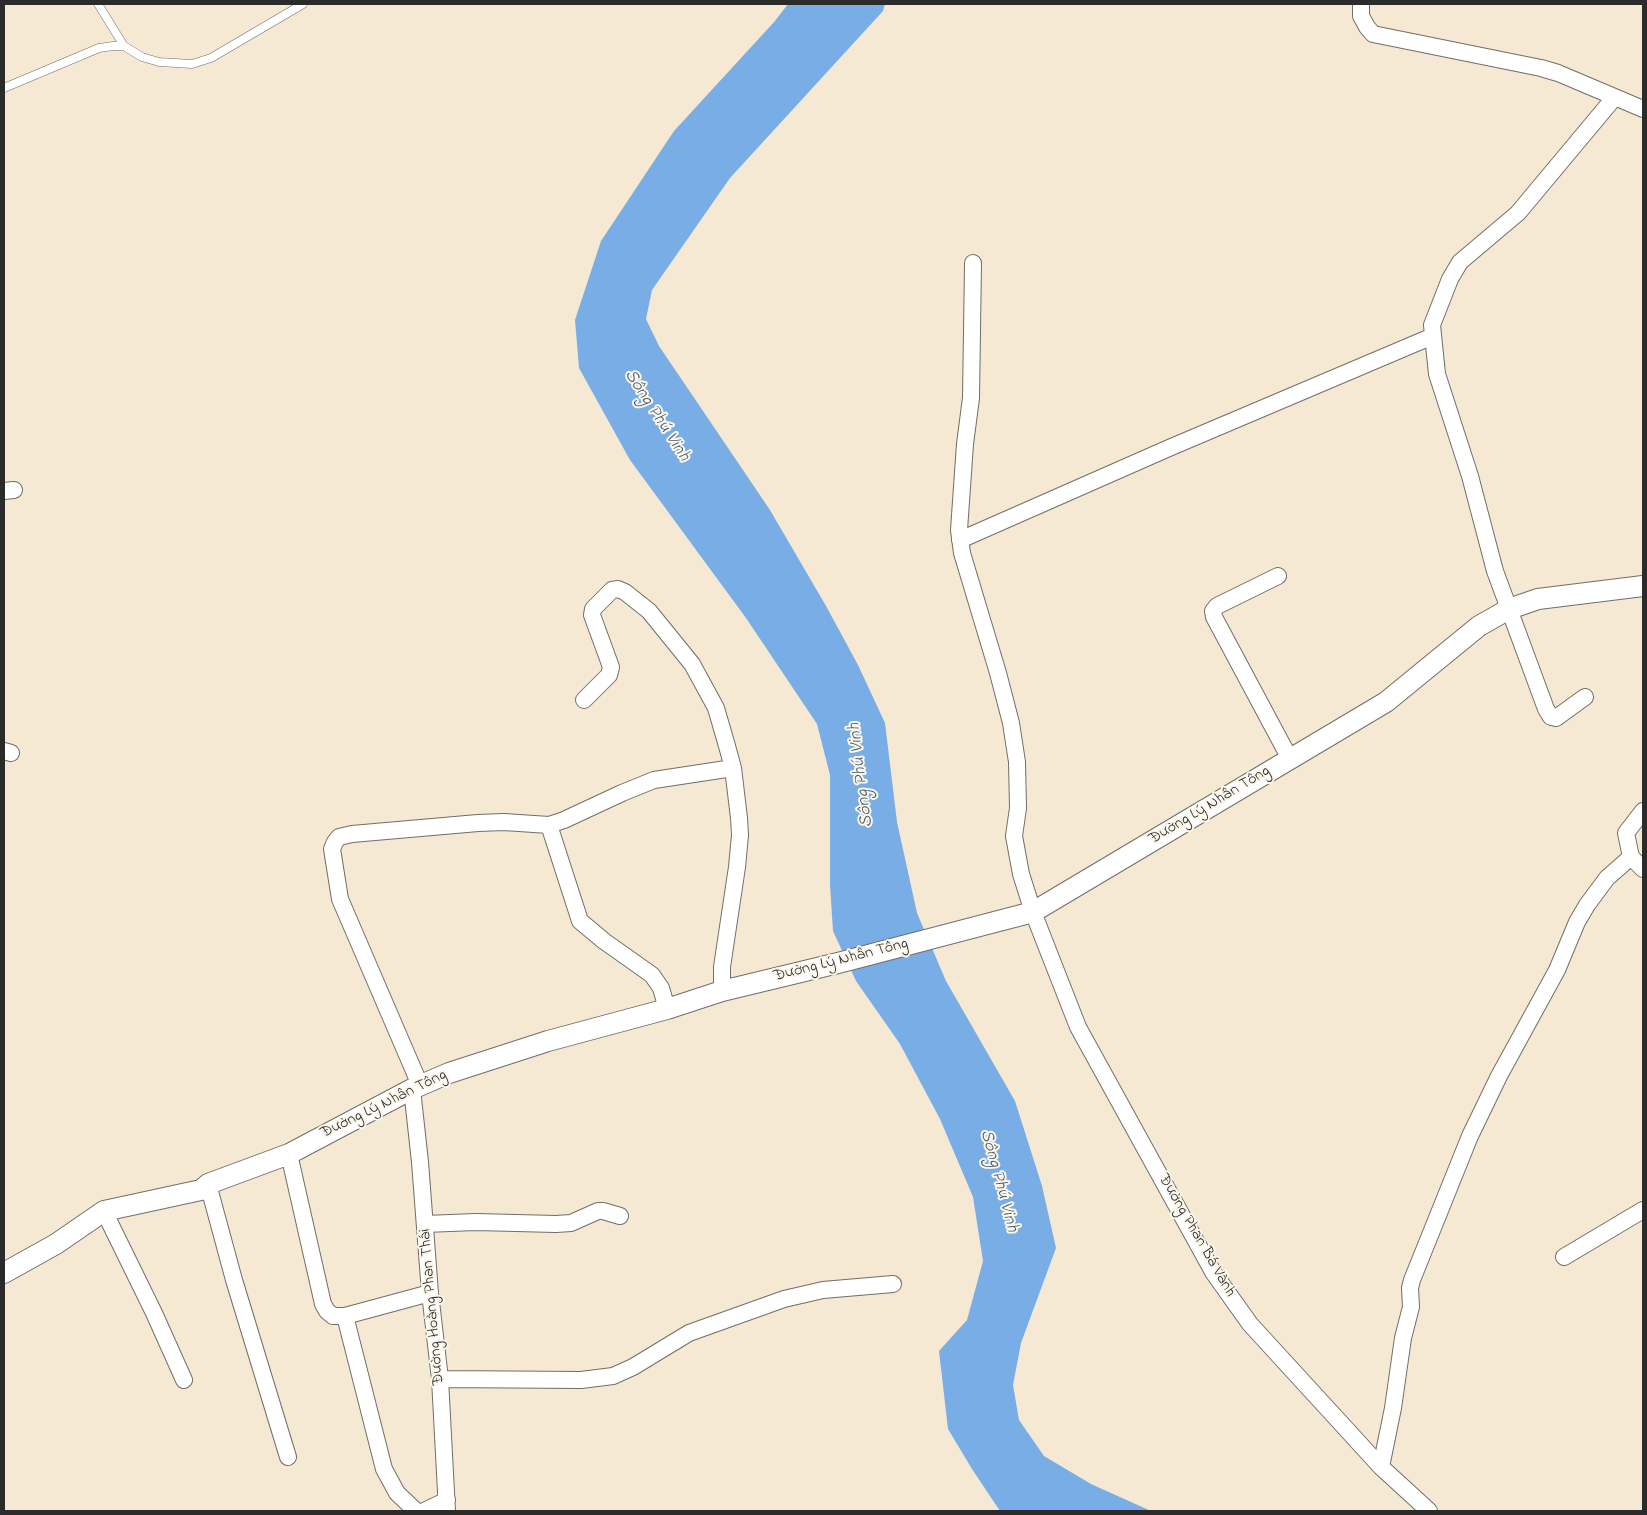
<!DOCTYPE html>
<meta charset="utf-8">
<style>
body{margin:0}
#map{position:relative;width:1647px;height:1515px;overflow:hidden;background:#f5e9d3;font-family:"Indie Flower",sans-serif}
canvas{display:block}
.frame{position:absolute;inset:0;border:5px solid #2b2b2b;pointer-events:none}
</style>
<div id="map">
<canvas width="1647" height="1515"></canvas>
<div class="frame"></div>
</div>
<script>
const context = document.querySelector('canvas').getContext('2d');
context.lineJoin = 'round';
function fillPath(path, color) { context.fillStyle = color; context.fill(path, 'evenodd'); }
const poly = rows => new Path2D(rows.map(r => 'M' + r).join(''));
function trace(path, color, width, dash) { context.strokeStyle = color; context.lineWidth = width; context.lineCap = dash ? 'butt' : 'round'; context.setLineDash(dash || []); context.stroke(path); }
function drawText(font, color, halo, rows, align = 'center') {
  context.font = font + ' "Indie Flower",sans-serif'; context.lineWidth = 4; context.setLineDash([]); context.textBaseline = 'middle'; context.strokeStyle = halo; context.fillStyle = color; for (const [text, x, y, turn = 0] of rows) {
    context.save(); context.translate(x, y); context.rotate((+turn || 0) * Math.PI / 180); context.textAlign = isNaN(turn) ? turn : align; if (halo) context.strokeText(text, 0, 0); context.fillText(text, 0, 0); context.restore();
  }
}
const water = poly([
 [788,4,885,4,883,11,730,178,652,290,646,319,659,346,770,510,826,606,858,665,885,723,897,822,917,913,946,981,1015,1101,1042,1186,1056,1248,1021,1343,1013,1385,1019,1420,1044,1456,1091,1484,1151,1511,1000,1511,972,1469,948,1429,939,1351,967,1320,983,1261,973,1197,940,1119,900,1044,856,981,833,931,830,885,830,775,817,724,746,618,630,460,579,368,575,320,601,241,674,131,775,21]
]);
const service = poly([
 [98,4,124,46],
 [4,88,99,48,113,46,124,46,142,57,159,62,192,64,211,58,303,4]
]);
const minor = poly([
 [1361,4,1361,16,1367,27,1373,34,1541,68,1558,73,1643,109],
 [973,263,971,398,965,444,959,530,962,553,998,673,1011,723,1017,762,1018,808,1014,836,1021,874,1033,912,1078,1027,1213,1272,1250,1324,1381,1467,1429,1511],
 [4,491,14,490],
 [960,540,1169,448,1433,336],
 [1278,576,1217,606,1213,611,1214,617,1290,759],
 [1585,697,1556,718,1551,717,1546,709,1495,571,1470,476,1437,374,1432,325,1450,279,1460,262,1518,213,1614,98],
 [584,700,609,675,611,667,592,615,593,609,612,590,618,589,625,592,649,611,692,664,716,708,727,746,733,768,739,818,740,835,737,867,722,967,722,991],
 [4,751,11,753],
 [1643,811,1626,833,1631,857,1643,869],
 [549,825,580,921,604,941,652,975,661,988,667,1009],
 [420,1085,340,899,332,849,335,842,339,837,352,834,478,823,504,822,549,825,564,820,622,793,654,780,733,768],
 [412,1089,420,1162,430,1293,440,1379,447,1511],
 [289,1154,323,1304,327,1311,333,1316,345,1316,430,1293],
 [208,1184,234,1280,288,1457],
 [104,1211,154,1313,184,1380],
 [425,1224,476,1222,556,1224,571,1223,598,1211,603,1211,620,1216],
 [1564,1257,1643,1210],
 [345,1316,384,1469,397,1493,416,1511],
 [440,1379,581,1380,613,1376,633,1367,689,1333,784,1299,823,1290,893,1284],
 [1381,1467,1393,1408,1403,1338,1411,1307,1410,1288,1412,1280,1470,1136,1499,1076,1557,970,1577,922,1587,905,1607,878,1631,857],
 [424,1511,447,1500]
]);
const tertiary = poly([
 [4,1273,56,1244,104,1211,201,1190,208,1184,289,1154,412,1089,449,1073,548,1041,667,1009,722,991,838,963,1033,912,1386,702,1479,626,1509,609,1538,599,1643,586]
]);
const streetNames = [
 ["Đường Lý Nhân Tông",1210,806,-31],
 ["Đường Lý Nhân Tông",841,961,-14],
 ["Đường Lý Nhân Tông",384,1105,-26],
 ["Đường Phan Bá Vành",1196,1236,60],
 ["Đường Hoàng Phan Thái",433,1307,-95]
];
const waterNames = [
 ["Sông Phú Vinh",656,416,57],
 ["Sông Phú Vinh",862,775,-97],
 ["Sông Phú Vinh",998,1181,75]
];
fillPath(water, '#78ade6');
trace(service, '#726e66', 9);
trace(minor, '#726e66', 18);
trace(tertiary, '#726e66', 22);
trace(service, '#fff', 8);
trace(minor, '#fff', 16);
trace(tertiary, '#fff', 20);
drawText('16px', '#2b2b2b', '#fbf7ec', streetNames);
drawText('italic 18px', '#46586c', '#fbf7ec', waterNames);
</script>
